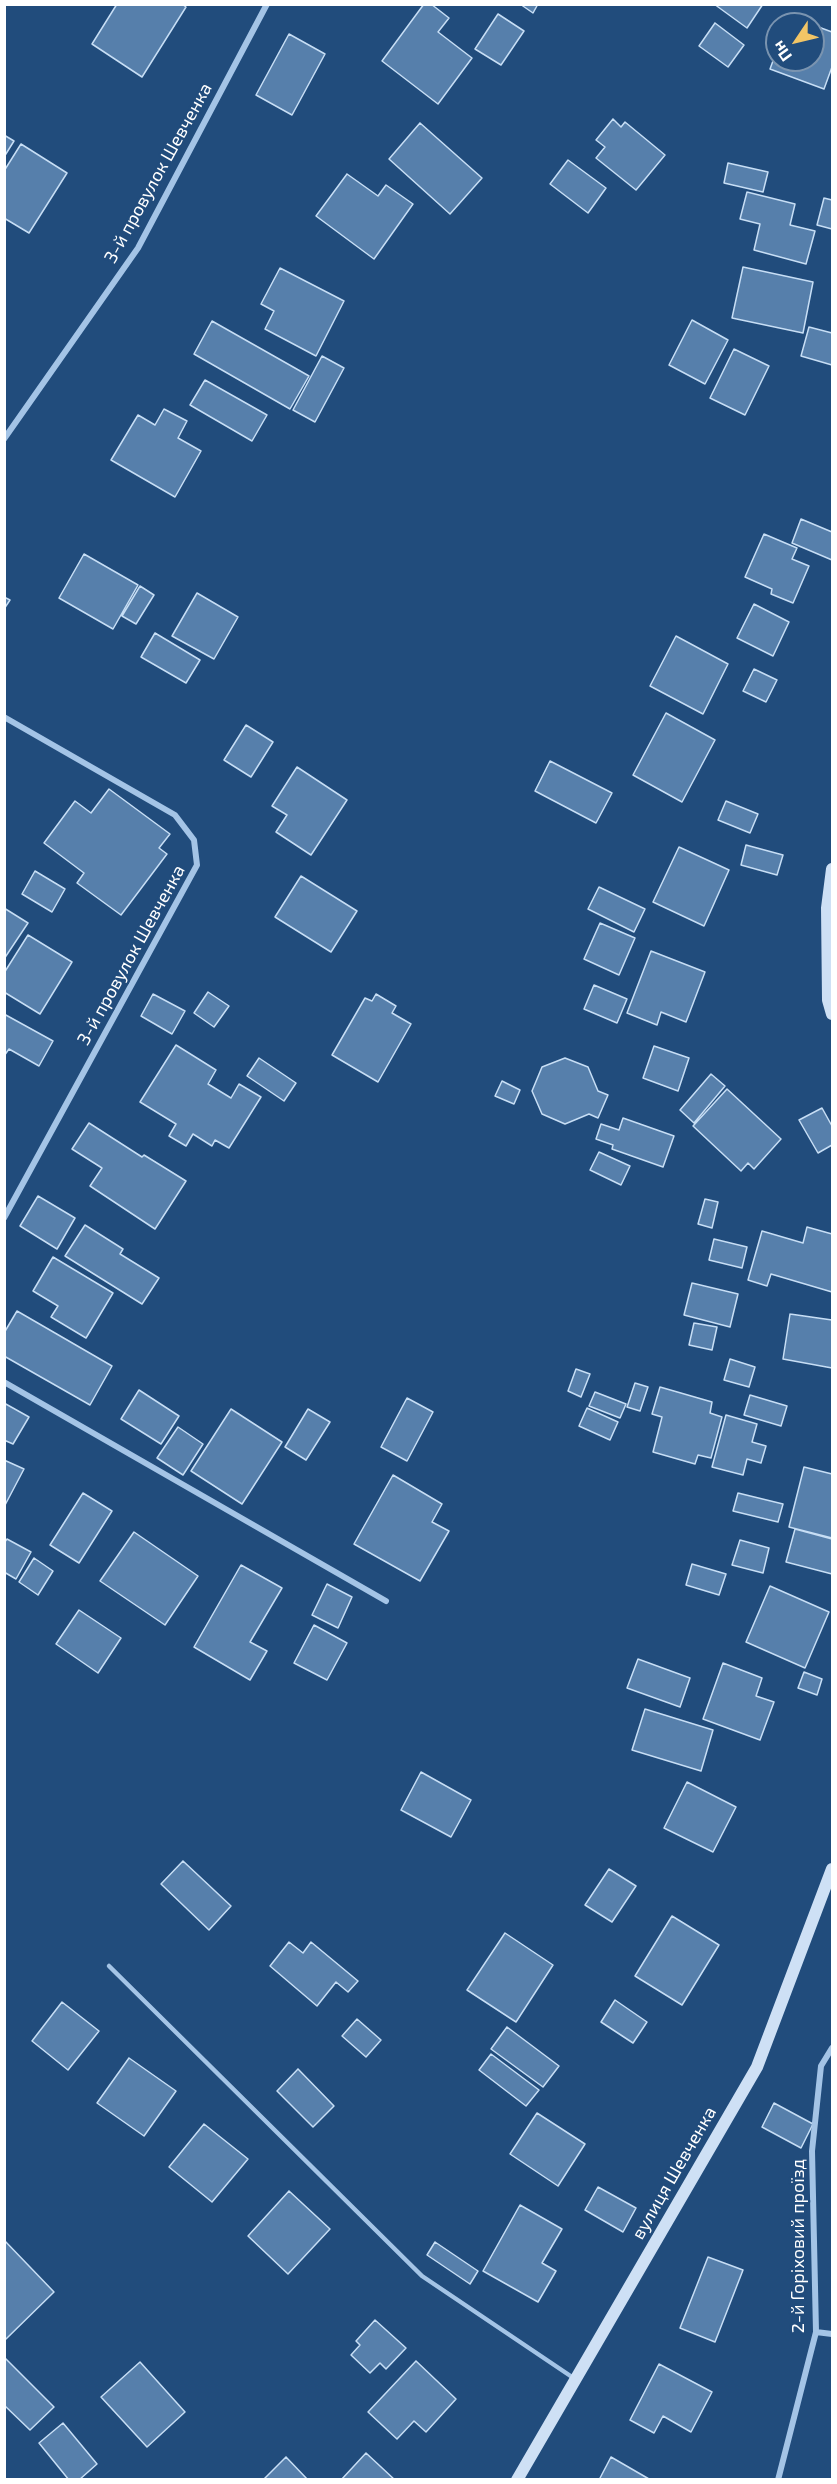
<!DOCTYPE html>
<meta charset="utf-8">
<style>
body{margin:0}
#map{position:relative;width:837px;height:2484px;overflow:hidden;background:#214c7c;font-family:"Exo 2",sans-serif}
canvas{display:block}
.frame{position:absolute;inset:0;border:6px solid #fff;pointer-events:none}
.north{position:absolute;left:765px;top:12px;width:60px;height:60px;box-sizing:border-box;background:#214c7c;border:2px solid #7a94b0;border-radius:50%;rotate:235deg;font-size:16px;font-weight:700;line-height:24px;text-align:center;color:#fff}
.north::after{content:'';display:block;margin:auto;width:21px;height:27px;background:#f2c566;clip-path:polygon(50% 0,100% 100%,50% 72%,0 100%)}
</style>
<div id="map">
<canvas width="837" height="2484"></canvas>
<div class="frame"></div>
<div class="north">Пн</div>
</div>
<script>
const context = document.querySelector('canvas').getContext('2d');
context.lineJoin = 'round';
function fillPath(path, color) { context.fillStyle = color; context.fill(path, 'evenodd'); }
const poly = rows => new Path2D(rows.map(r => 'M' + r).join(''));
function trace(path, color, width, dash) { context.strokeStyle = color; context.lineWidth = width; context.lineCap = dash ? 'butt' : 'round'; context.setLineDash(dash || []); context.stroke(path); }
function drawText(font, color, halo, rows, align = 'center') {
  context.font = font + ' "Exo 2",sans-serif'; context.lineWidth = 4.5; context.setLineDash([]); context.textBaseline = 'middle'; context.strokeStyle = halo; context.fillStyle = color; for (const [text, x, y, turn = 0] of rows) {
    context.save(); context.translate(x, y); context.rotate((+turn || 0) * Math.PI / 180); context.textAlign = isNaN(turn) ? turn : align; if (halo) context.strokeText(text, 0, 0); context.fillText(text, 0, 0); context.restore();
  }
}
const building = poly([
 [117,4,182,4,186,7,142,77,92,44,117,4],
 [424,4,431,4,449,18,438,32,472,58,438,104,382,61,424,4],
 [520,4,538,4,533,13,520,4],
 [714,4,763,4,747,28,714,4],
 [498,14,524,31,501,65,475,49,498,14],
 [790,16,811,24,787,24,790,16],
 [715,23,744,45,728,67,699,46,715,23],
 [813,25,832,32,832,67,824,89,770,69,777,50,777,60,813,60,813,25],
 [289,34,325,54,292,115,256,95,289,34],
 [613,119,621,127,625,122,665,155,636,190,596,158,605,147,596,140,613,119],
 [420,123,482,178,450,214,389,159,420,123],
 [4,135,14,141,4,157,4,135],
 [21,144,67,173,29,233,4,218,4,171,21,144],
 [568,160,606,188,588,213,550,184,568,160],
 [728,163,768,172,763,192,724,183,728,163],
 [347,174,378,196,386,185,413,204,374,259,316,216,347,174],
 [747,192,795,204,790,225,815,231,806,264,754,250,760,224,740,219,747,192],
 [824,198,832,200,832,229,817,225,824,198],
 [743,267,813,282,803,333,732,318,743,267],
 [280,268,344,301,316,356,265,329,274,311,261,304,280,268],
 [692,320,728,340,705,384,669,365,692,320],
 [212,321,309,376,290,409,194,354,212,321],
 [809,327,832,333,832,365,801,356,809,327],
 [734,349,769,366,745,415,710,398,734,349],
 [322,356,344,368,315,422,293,410,322,356],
 [205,380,267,415,252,441,190,405,205,380],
 [164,409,187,421,178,438,201,451,175,497,111,460,138,415,155,425,164,409],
 [801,519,832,532,832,560,792,543,801,519],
 [764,534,797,548,792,559,809,566,793,603,771,594,772,589,745,577,764,534],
 [84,554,138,585,113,629,59,598,84,554],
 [140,586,154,595,136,624,122,616,140,586],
 [197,593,238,617,214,659,172,636,197,593],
 [4,597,10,600,4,609,4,597],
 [754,604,789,622,773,656,737,638,754,604],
 [155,633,200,660,186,683,141,657,155,633],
 [676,636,728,664,703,714,650,686,676,636],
 [754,669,777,680,766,702,743,691,754,669],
 [666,713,715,740,682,802,633,775,666,713],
 [246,725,273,742,251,777,224,760,246,725],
 [550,761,612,793,596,823,535,791,550,761],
 [297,767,347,800,311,855,276,832,287,815,272,806,297,767],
 [109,789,170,834,159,848,167,854,121,915,77,883,84,873,44,843,75,801,91,813,109,789],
 [726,801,758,814,750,833,718,820,726,801],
 [746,845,783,855,777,875,741,865,746,845],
 [679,847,729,870,704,926,653,902,679,847],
 [35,871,65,889,52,912,22,894,35,871],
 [301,876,357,911,331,952,275,917,301,876],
 [599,887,645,909,634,932,588,909,599,887],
 [4,908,28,923,4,959,4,908],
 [600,923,635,938,619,975,584,959,600,923],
 [28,935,72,962,40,1014,4,992,4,973,28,935],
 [651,951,705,972,686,1022,661,1012,657,1025,627,1013,651,951],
 [594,985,627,999,617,1023,584,1009,594,985],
 [208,992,229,1006,214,1027,194,1013,208,992],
 [153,994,185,1011,172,1034,141,1016,153,994],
 [376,994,396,1006,392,1013,411,1024,378,1082,332,1055,365,998,372,1001,376,994],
 [4,1014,53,1041,39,1066,9,1049,4,1056,4,1014],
 [176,1045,216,1070,208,1084,231,1098,239,1084,261,1097,229,1148,215,1140,212,1146,193,1134,186,1146,169,1136,176,1124,140,1102,176,1045],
 [654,1046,689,1058,678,1091,643,1078,654,1046],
 [259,1058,296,1083,284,1101,247,1076,259,1058],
 [565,1058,588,1067,598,1091,608,1095,598,1118,589,1114,565,1124,542,1114,532,1091,542,1067,565,1058],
 [711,1074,725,1086,694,1123,680,1110,711,1074],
 [502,1081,520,1090,514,1104,495,1096,502,1081],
 [727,1089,781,1139,754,1169,748,1163,741,1171,693,1126,727,1089],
 [822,1108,832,1126,832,1145,818,1153,799,1120,822,1108],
 [623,1118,674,1136,663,1167,612,1149,613,1145,596,1139,601,1124,619,1130,623,1118],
 [89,1123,142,1157,144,1155,186,1181,155,1229,90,1186,102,1168,72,1149,89,1123],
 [599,1152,630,1166,621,1185,590,1170,599,1152],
 [38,1196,75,1218,57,1249,20,1226,38,1196],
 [705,1199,718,1202,712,1228,698,1224,705,1199],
 [85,1225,123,1249,120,1254,159,1278,142,1304,65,1256,85,1225],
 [807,1227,832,1234,832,1292,771,1274,767,1286,748,1280,762,1231,803,1243,807,1227],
 [714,1239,747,1247,742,1268,709,1260,714,1239],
 [53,1257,113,1293,86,1338,51,1317,58,1306,33,1291,53,1257],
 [692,1283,738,1294,730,1327,684,1315,692,1283],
 [17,1311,112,1366,90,1405,4,1356,4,1333,17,1311],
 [790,1314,832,1320,832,1368,783,1359,790,1314],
 [694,1323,717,1327,712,1350,689,1345,694,1323],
 [730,1359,755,1367,749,1387,724,1380,730,1359],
 [576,1369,590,1374,581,1397,568,1391,576,1369],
 [635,1383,648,1387,640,1411,627,1407,635,1383],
 [660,1387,712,1402,710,1413,722,1417,711,1458,698,1455,695,1464,653,1452,662,1417,652,1414,660,1387],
 [139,1390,179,1416,161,1444,121,1419,139,1390],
 [595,1392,626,1404,620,1418,589,1406,595,1392],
 [750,1395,787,1406,781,1426,744,1415,750,1395],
 [407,1398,433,1412,407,1461,381,1447,407,1398],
 [4,1403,29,1417,13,1444,4,1440,4,1403],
 [587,1408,618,1422,610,1440,579,1426,587,1408],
 [231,1409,282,1442,242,1504,191,1471,231,1409],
 [308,1409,330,1422,306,1460,285,1447,308,1409],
 [726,1415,757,1424,752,1442,766,1446,761,1463,747,1459,743,1475,712,1467,726,1415],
 [178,1427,203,1444,183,1475,157,1458,178,1427],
 [4,1460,24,1469,4,1507,4,1460],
 [804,1467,832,1474,832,1538,789,1527,804,1467],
 [393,1475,442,1504,432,1522,449,1531,420,1581,354,1544,393,1475],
 [83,1493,112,1511,79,1563,50,1545,83,1493],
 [738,1493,783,1504,778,1522,733,1511,738,1493],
 [795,1529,832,1539,832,1574,786,1562,795,1529],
 [134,1532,198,1576,165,1625,100,1581,134,1532],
 [7,1539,31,1552,16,1579,4,1572,4,1543,7,1539],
 [740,1540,769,1548,763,1573,732,1565,740,1540],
 [34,1558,53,1571,38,1595,19,1582,34,1558],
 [692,1564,726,1574,719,1595,686,1585,692,1564],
 [241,1565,282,1588,250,1642,267,1651,250,1680,194,1647,241,1565],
 [327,1584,352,1597,338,1628,312,1615,327,1584],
 [770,1586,829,1612,805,1668,746,1642,770,1586],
 [79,1610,121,1638,98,1673,56,1644,79,1610],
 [314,1625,347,1643,327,1680,294,1663,314,1625],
 [638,1659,690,1678,680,1707,627,1688,638,1659],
 [723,1663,762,1678,756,1696,774,1702,760,1740,703,1719,723,1663],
 [804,1672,822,1679,817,1695,798,1688,804,1672],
 [645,1709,713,1730,701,1771,632,1750,645,1709],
 [421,1772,471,1800,451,1837,401,1810,421,1772],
 [687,1782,736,1807,713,1852,664,1828,687,1782],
 [183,1861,231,1906,209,1930,161,1884,183,1861],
 [609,1869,636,1886,612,1922,585,1905,609,1869],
 [672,1916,719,1945,682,2005,635,1976,672,1916],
 [505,1933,553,1965,516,2022,467,1990,505,1933],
 [289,1942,303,1953,311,1942,358,1981,348,1992,336,1982,317,2006,270,1966,289,1942],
 [615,2000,647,2022,633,2043,601,2022,615,2000],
 [62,2002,99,2031,68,2070,32,2041,62,2002],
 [357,2019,381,2040,366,2057,342,2036,357,2019],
 [507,2027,559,2066,543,2087,491,2049,507,2027],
 [491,2054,539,2090,526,2106,479,2070,491,2054],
 [129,2058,176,2091,144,2136,97,2103,129,2058],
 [298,2069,334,2106,313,2127,277,2091,298,2069],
 [774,2103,813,2124,801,2148,762,2127,774,2103],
 [537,2113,585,2144,558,2186,510,2154,537,2113],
 [204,2124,248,2159,212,2202,169,2167,204,2124],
 [598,2187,636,2208,623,2232,585,2210,598,2187],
 [289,2191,330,2229,288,2274,248,2236,289,2191],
 [520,2205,562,2229,542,2263,556,2271,538,2302,483,2271,520,2205],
 [4,2240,54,2292,6,2339,4,2337,4,2240],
 [435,2242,478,2271,470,2284,427,2255,435,2242],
 [708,2257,743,2270,715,2342,680,2328,708,2257],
 [375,2320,406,2348,386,2369,380,2363,370,2373,351,2355,360,2345,356,2341,375,2320],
 [4,2357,54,2407,30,2430,4,2405,4,2357],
 [416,2361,456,2399,426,2432,414,2421,397,2439,368,2412,416,2361],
 [140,2362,185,2412,147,2447,101,2397,140,2362],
 [659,2364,712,2392,691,2432,663,2416,654,2433,630,2420,659,2364],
 [63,2423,97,2464,79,2480,69,2480,39,2443,63,2423],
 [366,2453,395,2480,341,2480,366,2453],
 [286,2457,308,2480,263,2480,286,2457],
 [611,2457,649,2479,649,2480,599,2480,611,2457]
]);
const lane = poly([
 [109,1966,422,2276,575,2379]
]);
const street = poly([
 [4,439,138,248,267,4],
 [4,717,175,815,194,840,197,865,4,1218],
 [4,1382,386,1601],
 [816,2332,832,2334],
 [778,2480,816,2332,812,2151,821,2066,832,2048]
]);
const secondary = poly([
 [832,869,827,908,828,1000,832,1014],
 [517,2480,757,2067,832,1869]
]);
const streetNames = [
 ["3-й провулок Шевченка",158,173,-61],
 ["3-й провулок Шевченка",131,955,-61],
 ["вулиця Шевченка",674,2173,-60],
 ["2-й Горіховий проїзд",798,2246,-90]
];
fillPath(building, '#567fab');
trace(building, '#c7def5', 1.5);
trace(lane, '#a4c4e6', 4.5);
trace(street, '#a4c4e6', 6);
trace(secondary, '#cee0f5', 12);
drawText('18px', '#fff', '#214c7c', streetNames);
</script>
